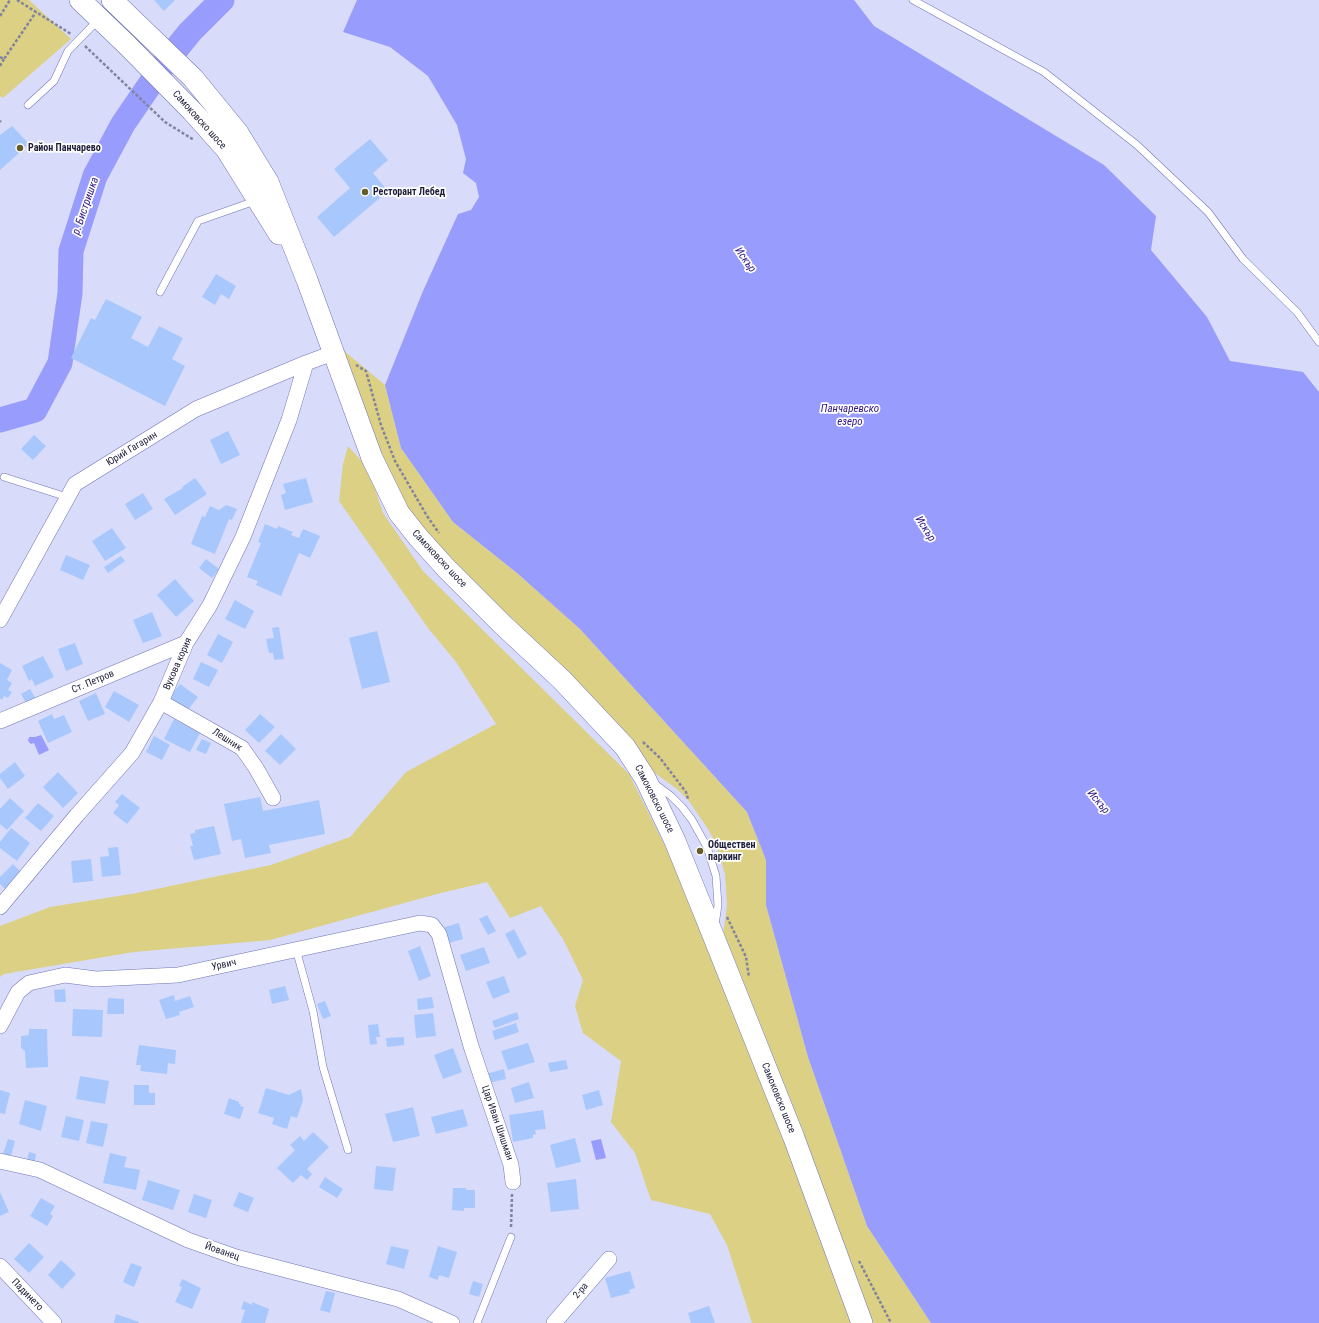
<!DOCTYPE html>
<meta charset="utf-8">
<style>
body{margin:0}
canvas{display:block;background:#d8dbf9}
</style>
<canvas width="1319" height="1323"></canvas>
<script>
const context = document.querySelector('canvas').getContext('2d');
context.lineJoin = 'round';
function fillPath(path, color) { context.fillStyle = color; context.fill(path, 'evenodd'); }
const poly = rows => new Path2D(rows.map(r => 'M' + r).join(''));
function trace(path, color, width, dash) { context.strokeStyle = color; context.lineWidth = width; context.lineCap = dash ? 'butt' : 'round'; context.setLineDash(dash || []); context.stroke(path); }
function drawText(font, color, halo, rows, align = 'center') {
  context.font = font + ' "Roboto Condensed",sans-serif'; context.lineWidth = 3.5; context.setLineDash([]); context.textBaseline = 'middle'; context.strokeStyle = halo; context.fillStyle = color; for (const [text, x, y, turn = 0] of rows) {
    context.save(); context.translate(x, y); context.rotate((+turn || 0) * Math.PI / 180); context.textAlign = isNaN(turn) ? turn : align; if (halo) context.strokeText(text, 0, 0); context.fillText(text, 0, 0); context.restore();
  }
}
const green = poly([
 [0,0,29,0,71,39,3,98,0,96],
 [343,350,385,385,401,448,453,522,517,573,580,629,747,812,766,860,766,905,808,1057,867,1226,931,1323,872,1323,723,936,727,905,725,874,716,844,708,829,689,801,677,789,652,771,424,533,401,499,377,452],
 [348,446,368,468,383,513,423,571,629,774,685,886,856,1323,752,1323,727,1245,710,1214,651,1200,635,1153,611,1122,621,1061,583,1033,575,1006,583,980,563,939,541,906,510,918,487,882,437,894,270,940,134,952,4,974,0,977,0,926,50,907,137,893,271,865,350,837,406,772,496,724,456,662,428,628,339,501,343,464]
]);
const water = poly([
 [357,0,854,0,874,26,1104,165,1156,216,1151,250,1207,317,1230,361,1303,372,1319,392,1319,1323,931,1323,867,1226,808,1057,766,905,766,860,747,812,580,629,517,573,453,522,401,448,385,385,423,291,458,214,471,210,479,197,476,183,463,173,466,159,457,125,428,76,390,47,343,32],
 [41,735,49,750,39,755,34,743,31,744,28,741,29,737,35,737],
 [601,1139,606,1158,596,1160,591,1141]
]);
const river = poly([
 [0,420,35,410,60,363,70,293,71,251,95,176,123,124,164,64,190,32,222,0]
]);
const building = poly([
 [154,0,175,0,164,11],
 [12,126,29,144,0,170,0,135],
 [370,139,388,160,373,173,388,191,334,237,317,217,350,188,334,169],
 [216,274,236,286,229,299,221,294,215,305,202,297],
 [106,299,142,317,131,338,148,347,159,326,183,338,172,359,185,366,165,406,71,358,91,318,95,320],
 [228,431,240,455,221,464,210,440],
 [34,435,46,446,33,460,21,449],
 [195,478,207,494,175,515,164,499,183,488,182,487],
 [306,478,313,502,285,510,281,495,286,493,283,484],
 [143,493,153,509,135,520,125,504],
 [226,505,237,509,232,520,229,519,215,554,191,544,202,516,205,517,210,506,219,510],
 [265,524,277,529,278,526,293,532,291,535,299,538,303,529,320,536,310,558,299,553,281,596,256,585,258,581,247,577,261,543,258,542],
 [112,528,126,548,105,561,92,541],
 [66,555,90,565,83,580,60,570],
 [121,556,125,561,108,573,104,567],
 [206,559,219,569,212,578,199,568],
 [175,579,194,601,176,617,157,595],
 [235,600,254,611,245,629,225,619],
 [152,612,162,636,143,643,133,620],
 [279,627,284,659,274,660,273,653,269,653,266,639,274,638,272,628],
 [377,631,390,682,362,689,349,638],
 [218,634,233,642,222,663,207,655],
 [75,643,83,664,66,671,58,649],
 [43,656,54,677,35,686,32,679,29,681,22,666],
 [201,662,218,670,209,687,193,679],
 [0,663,12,670,7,680,12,683,8,690,12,692,8,698,4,696,2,700,0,698],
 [180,684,198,697,187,711,169,698],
 [30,689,36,699,26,703,21,694],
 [114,691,139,705,129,722,105,707],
 [96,693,105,714,88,721,79,701],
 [52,714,54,719,64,715,72,732,48,743,38,721],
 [260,714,275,727,259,743,245,730],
 [174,719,200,733,190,752,164,739],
 [281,734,296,749,280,765,265,751],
 [154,736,170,745,162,760,146,752],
 [202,739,211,743,206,754,196,750],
 [15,762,25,776,8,789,0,778,0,774],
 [58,772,78,793,63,808,43,787],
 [122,794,140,808,127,824,113,813,119,805,115,802],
 [260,797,263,811,319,800,325,834,269,845,271,853,245,858,241,839,232,841,224,804],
 [10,798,24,811,7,830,0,824,0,809],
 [38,803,54,816,41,831,25,818],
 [214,826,221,854,194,860,190,846,193,846,190,834,195,833,195,830],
 [11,828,30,843,17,861,0,848,0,842],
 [118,847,121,875,102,877,100,857,109,856,108,848],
 [91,859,93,881,73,883,71,861],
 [13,864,22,873,6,890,0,884,0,877],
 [487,915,496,931,488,935,479,919],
 [459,923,463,939,449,943,445,927],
 [514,929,527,954,518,959,505,934],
 [420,946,431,976,419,981,408,951],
 [484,947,490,963,466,971,460,955],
 [504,976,510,992,493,999,486,982],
 [285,986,289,1000,272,1004,269,990],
 [65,989,66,1002,55,1002,54,990],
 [174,995,175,1001,190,996,194,1007,179,1012,180,1015,166,1019,159,1000],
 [432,997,434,1008,418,1010,417,999],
 [108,998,124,999,124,1014,107,1014],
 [325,1001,331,1016,323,1019,317,1004],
 [73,1009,103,1010,102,1037,72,1036],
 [517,1012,519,1019,495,1028,492,1021],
 [433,1013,436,1036,416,1038,414,1015],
 [516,1023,519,1032,495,1040,492,1031],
 [378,1024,380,1037,376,1037,377,1044,370,1045,368,1025],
 [29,1029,47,1029,48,1067,26,1068,25,1051,21,1048,21,1036,29,1035],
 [404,1037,404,1045,387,1047,386,1038],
 [528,1043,535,1062,508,1070,501,1051],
 [139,1045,176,1050,175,1064,168,1063,167,1074,140,1071,141,1065,136,1065],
 [453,1048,462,1072,443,1079,434,1055],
 [566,1060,568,1069,550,1072,548,1063],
 [504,1069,506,1079,488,1083,486,1074],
 [80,1076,109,1081,105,1104,76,1099],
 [529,1082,534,1098,515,1103,511,1088],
 [134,1085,149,1085,149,1093,155,1093,155,1105,134,1105],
 [266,1088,289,1095,301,1089,303,1100,297,1118,291,1116,287,1129,272,1124,274,1118,258,1113],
 [0,1090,10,1093,5,1114,0,1113],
 [599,1090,603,1105,586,1110,582,1095],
 [229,1098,239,1102,239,1104,241,1104,240,1106,244,1107,240,1119,224,1114],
 [25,1100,47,1106,41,1131,19,1124],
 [413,1107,420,1136,393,1142,385,1114],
 [463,1109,468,1126,436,1134,431,1117],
 [543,1110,546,1129,535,1130,536,1134,533,1135,533,1138,513,1142,509,1115],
 [66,1116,84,1120,79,1141,61,1137],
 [91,1121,108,1124,103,1147,86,1143],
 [313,1132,329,1147,307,1169,312,1174,307,1180,301,1175,293,1183,277,1168,295,1150,290,1145,300,1136,304,1141],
 [575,1138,581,1162,556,1168,550,1145],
 [8,1139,15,1141,11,1156,3,1154],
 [29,1152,36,1154,35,1162,27,1160],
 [110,1153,127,1157,124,1167,140,1170,136,1190,103,1183],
 [376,1166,396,1168,393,1191,374,1189],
 [325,1177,343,1189,337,1198,319,1187],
 [576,1179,579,1209,551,1212,547,1183],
 [148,1180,180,1190,173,1210,142,1200],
 [453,1188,466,1188,466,1190,475,1190,475,1208,464,1208,464,1211,452,1210],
 [0,1192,9,1212,0,1216],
 [239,1192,254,1198,248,1212,233,1206],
 [194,1194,212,1200,206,1218,188,1212],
 [41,1198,55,1206,50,1214,53,1216,47,1226,30,1216],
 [29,1243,44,1257,29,1273,14,1259],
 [391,1246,409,1250,404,1269,386,1264],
 [438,1246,457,1252,449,1278,439,1275,438,1280,429,1277],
 [61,1260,76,1274,62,1289,48,1275],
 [131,1263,142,1267,134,1287,123,1282],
 [630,1271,635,1288,629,1290,630,1293,611,1298,605,1278],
 [182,1279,201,1288,192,1309,175,1302,182,1287,179,1286],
 [473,1281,483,1284,479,1297,469,1294],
 [326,1291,335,1293,330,1313,320,1310],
 [244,1301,252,1305,252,1302,269,1309,265,1323,241,1323,245,1310,241,1309],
 [709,1306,715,1323,691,1323,688,1313],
 [116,1314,139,1322,138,1323,114,1323]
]);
const path = poly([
 [17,0,71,34],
 [0,16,10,0],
 [85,46,165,122,194,140],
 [0,57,4,59,36,12],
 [0,66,4,59],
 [0,121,1,122],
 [356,365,366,371,381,425,395,461,427,516,439,533],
 [643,742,660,758,686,792,688,799],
 [727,917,746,957,749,977],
 [511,1227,512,1194],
 [859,1261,891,1323]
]);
const service = poly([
 [913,0,1044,72,1137,145,1208,212,1243,259,1297,312,1319,342],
 [28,105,54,81,68,51,98,20],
 [160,292,198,221,255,201],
 [4,477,67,497],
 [655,784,671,796,682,807,692,820,707,847,716,876,717,891,718,905,715,925],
 [296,949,313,1011,323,1067,348,1150],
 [477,1323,511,1237]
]);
const minor = poly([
 [0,620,75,484,196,409,306,363,333,353],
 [161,702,242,748,256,768,273,798],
 [0,721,186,643],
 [0,907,77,815,132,753,161,702,186,643,210,605,243,537,289,420,306,363],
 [0,1026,18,992,29,983,65,975,96,979,178,975,420,923,432,925,439,934,471,1046,511,1165,513,1182],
 [0,1161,40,1170,188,1240,236,1257,398,1299,452,1323],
 [0,1266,54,1323],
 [554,1323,609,1259]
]);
const secondary = poly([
 [80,0,126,44,192,111,226,149,279,234],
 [112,0,193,78,238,133,268,182,307,280,372,458,399,513,418,537,446,568,503,625,562,680,625,747,645,778,675,841,713,935,794,1138,862,1323]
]);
const markers = [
 [20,148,4,"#655d29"],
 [365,192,4,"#655d29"],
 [700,851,4,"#655d29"]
];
const streetNames = [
 ["Самоковско шосе",199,120,48],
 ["Юрий Гагарин",132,449,-31],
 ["Самоковско шосе",439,559,47],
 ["Вукова кория",178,664,-66],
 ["Ст. Петров",93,682,-23],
 ["Лешник",227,740,33],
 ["Самоковско шосе",654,799,63],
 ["Урвич",224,965,-12],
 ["Самоковско шосе",778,1098,68],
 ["Цар Иван Шишман",497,1123,71],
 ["Йованец",222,1252,19],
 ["2-ра",581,1291,-49],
 ["Падинето",27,1295,46]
];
const poiNames = [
 ["Район Панчарево",28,148],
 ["Ресторант Лебед",373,192],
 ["Обществен",708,845],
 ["паркинг",708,857]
];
const waterNames = [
 ["р. Бистришка",86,206,-71],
 ["Искър",745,260,55],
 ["Панчаревско",850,409],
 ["езеро",850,422],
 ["Искър",925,529,57],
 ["Искър",1098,802,50]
];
fillPath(green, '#dbd084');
fillPath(water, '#989cfd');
trace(river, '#989cfd', 25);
fillPath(building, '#a8c8fd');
trace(service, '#7174b7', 8);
trace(minor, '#7174b7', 16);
trace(secondary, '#7174b7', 22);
trace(path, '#81839f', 2.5, [3, 2]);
trace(service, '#fff', 7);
trace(minor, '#fff', 15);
trace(secondary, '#fff', 21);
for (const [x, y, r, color] of markers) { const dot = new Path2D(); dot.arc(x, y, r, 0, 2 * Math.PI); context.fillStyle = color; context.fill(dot); trace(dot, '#fff', 1.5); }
drawText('10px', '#1d1e39', '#fff', streetNames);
drawText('bold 10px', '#1d1e39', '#fff', poiNames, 'left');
drawText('italic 11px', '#2c1485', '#fff', waterNames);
</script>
